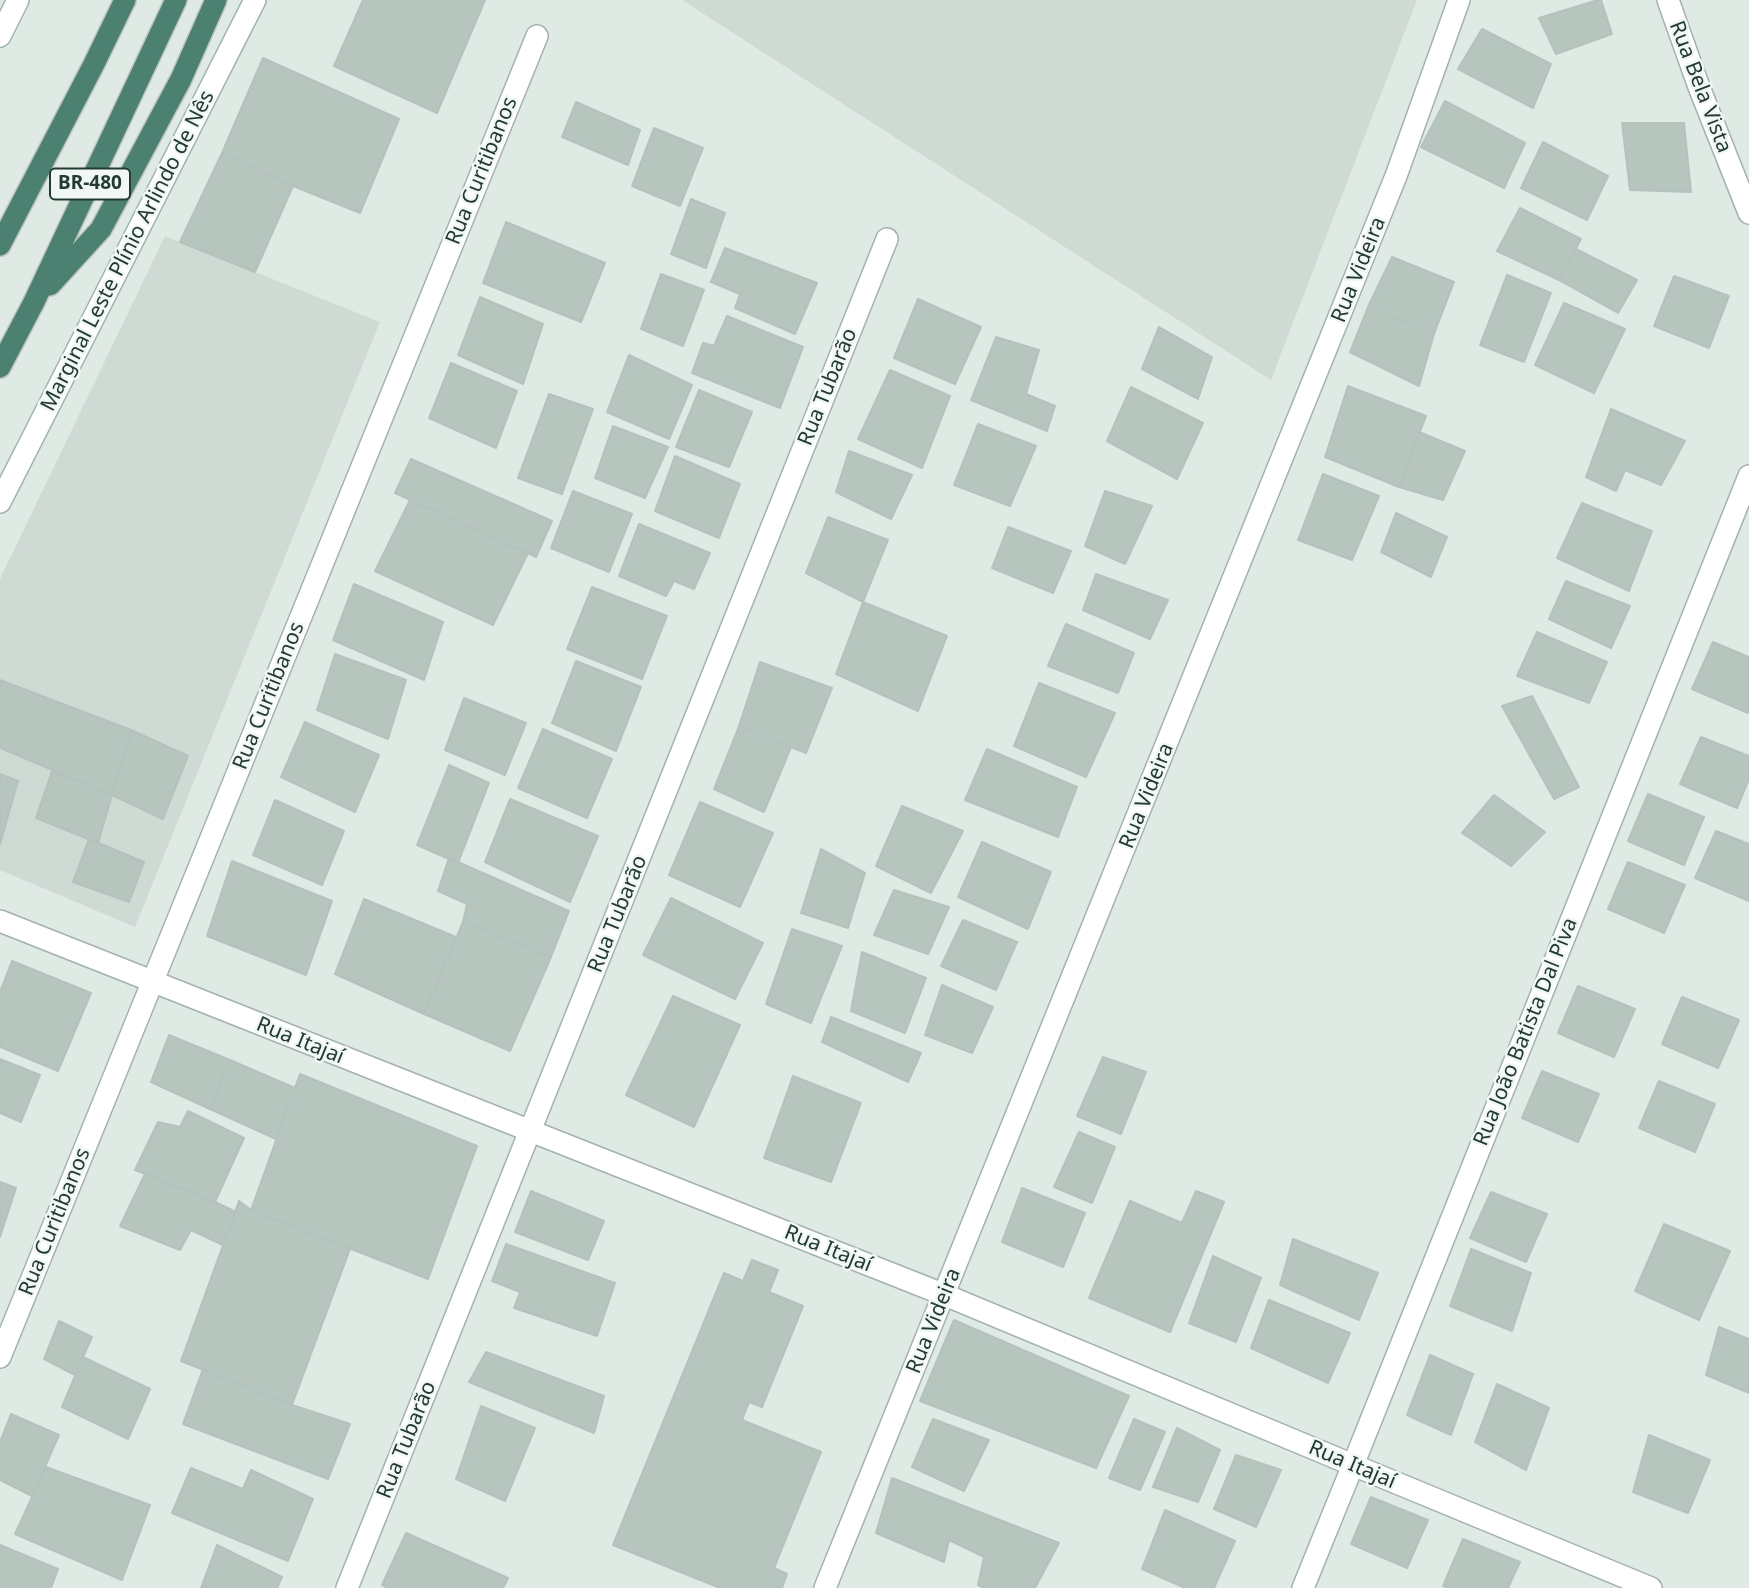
<!DOCTYPE html>
<meta charset="utf-8">
<style>
body{margin:0}
canvas{display:block;background:#e0eae5}
</style>
<canvas width="1749" height="1588"></canvas>
<script>
const context = document.querySelector('canvas').getContext('2d');
context.lineJoin = 'round';
function fillPath(path, color) { context.fillStyle = color; context.fill(path, 'evenodd'); }
const poly = rows => new Path2D(rows.map(r => 'M' + r).join(''));
function trace(path, color, width, dash) { context.strokeStyle = color; context.lineWidth = width; context.lineCap = dash ? 'butt' : 'round'; context.setLineDash(dash || []); context.stroke(path); }
function drawText(font, color, halo, rows, align = 'center') {
  context.font = font + ' "Noto Sans",sans-serif'; context.lineWidth = 5; context.setLineDash([]); context.textBaseline = 'middle'; context.strokeStyle = halo; context.fillStyle = color; for (const [text, x, y, turn = 0] of rows) {
    context.save(); context.translate(x, y); context.rotate((+turn || 0) * Math.PI / 180); context.textAlign = isNaN(turn) ? turn : align; if (halo) context.strokeText(text, 0, 0); context.fillText(text, 0, 0); context.restore();
  }
}
const built = poly([
 [682,0,1417,0,1271,380],
 [165,236,380,322,135,927,0,870,0,579]
]);
const building = poly([
 [363,0,485,0,437,113,334,66,363,0],
 [1598,0,1601,0,1612,34,1556,54,1539,18,1598,0],
 [1482,29,1551,64,1533,108,1458,69,1482,29],
 [263,58,399,119,360,213,293,186,222,153,263,58],
 [1445,101,1525,143,1504,188,1421,147,1445,101],
 [576,102,640,130,628,165,562,137,576,102],
 [1622,123,1684,123,1691,192,1630,190,1622,123],
 [654,128,703,148,680,206,632,186,654,128],
 [1543,142,1608,176,1587,220,1521,188,1543,142],
 [222,153,293,186,255,272,180,242,222,153],
 [691,199,725,213,706,268,671,254,691,199],
 [1520,208,1581,239,1559,280,1497,251,1520,208],
 [506,222,605,263,581,322,483,283,506,222],
 [725,248,817,283,795,334,735,308,740,294,711,282,725,248],
 [1576,249,1637,280,1618,313,1559,280,1576,249],
 [1392,257,1454,282,1434,334,1368,307,1392,257],
 [661,274,704,290,683,346,641,329,661,274],
 [1507,275,1551,293,1524,362,1480,345,1507,275],
 [1674,276,1729,296,1709,348,1654,326,1674,276],
 [480,297,543,324,523,384,458,355,480,297],
 [918,299,981,327,955,384,894,358,918,299],
 [1564,303,1625,329,1594,393,1535,365,1564,303],
 [1368,307,1434,334,1419,386,1350,352,1368,307],
 [727,316,803,347,780,408,692,373,703,343,714,346,727,316],
 [1159,327,1212,357,1198,399,1142,369,1159,327],
 [996,337,1039,350,1026,394,1055,406,1047,431,971,400,996,337],
 [629,355,692,385,669,439,607,412,629,355],
 [451,363,517,391,496,448,429,418,451,363],
 [890,370,950,396,922,468,858,439,890,370],
 [1348,386,1426,416,1399,487,1325,457,1348,386],
 [1131,387,1203,423,1177,479,1107,441,1131,387],
 [699,390,752,412,729,467,676,447,699,390],
 [549,394,593,409,562,494,518,478,549,394],
 [1611,409,1685,441,1661,485,1625,470,1616,491,1586,477,1611,409],
 [978,424,1036,446,1010,506,954,485,978,424],
 [613,426,668,447,645,498,595,478,613,426],
 [1419,432,1465,451,1443,500,1399,487,1419,432],
 [849,451,912,475,891,519,836,492,849,451],
 [675,456,740,484,719,538,655,511,675,456],
 [411,459,552,521,536,557,395,493,411,459],
 [1323,474,1379,496,1352,560,1298,540,1323,474],
 [573,491,632,514,609,572,551,548,573,491],
 [1105,491,1152,506,1125,564,1085,546,1105,491],
 [410,500,528,553,493,625,375,571,410,500],
 [1582,503,1652,531,1629,591,1557,558,1582,503],
 [1396,513,1447,537,1431,577,1381,552,1396,513],
 [828,517,888,540,863,602,806,573,828,517],
 [639,524,710,553,694,589,674,581,666,596,619,576,639,524],
 [1008,527,1071,551,1053,593,992,568,1008,527],
 [1096,574,1168,600,1150,639,1083,610,1096,574],
 [1566,581,1630,606,1611,648,1549,619,1566,581],
 [354,584,443,622,424,680,333,640,354,584],
 [592,587,667,616,642,679,567,649,592,587],
 [863,602,947,636,918,711,836,674,863,602],
 [1066,624,1134,653,1118,693,1048,666,1066,624],
 [1537,632,1607,662,1589,703,1517,676,1537,632],
 [1713,642,1749,657,1748,713,1692,689,1713,642],
 [335,654,406,680,388,739,317,710,335,654],
 [576,661,641,687,616,751,552,723,576,661],
 [760,662,832,688,806,753,739,726,760,662],
 [0,680,131,730,112,795,0,748,0,680],
 [1039,683,1115,713,1086,777,1014,746,1039,683],
 [1532,696,1579,787,1554,799,1502,706,1532,696],
 [464,698,526,723,505,775,445,750,464,698],
 [305,722,379,755,355,812,281,777,305,722],
 [739,726,791,747,764,812,714,789,739,726],
 [543,729,612,759,587,818,518,788,543,729],
 [131,730,188,756,163,819,112,795,131,730],
 [1701,737,1749,756,1749,779,1737,808,1680,784,1701,737],
 [987,749,1077,787,1058,837,965,800,987,749],
 [449,765,489,783,458,863,417,845,449,765],
 [52,771,112,795,98,843,36,818,52,771],
 [0,774,18,781,0,844,0,774],
 [1648,794,1704,817,1684,865,1628,841,1648,794],
 [1494,795,1545,832,1511,866,1462,833,1494,795],
 [510,799,598,836,570,902,485,862,510,799],
 [275,800,344,831,322,885,253,855,275,800],
 [700,802,773,833,740,907,669,875,700,802],
 [902,806,963,831,931,893,876,866,902,806],
 [1716,831,1749,844,1749,901,1695,878,1716,831],
 [89,839,144,862,129,902,73,882,89,839],
 [982,842,1051,872,1028,929,958,897,982,842],
 [821,849,865,873,848,928,801,913,821,849],
 [449,858,569,911,551,957,463,922,467,904,438,891,449,858],
 [232,861,332,901,306,975,207,936,232,861],
 [1628,862,1685,885,1664,933,1608,909,1628,862],
 [894,890,949,907,928,954,874,935,894,890],
 [671,898,763,943,735,999,643,955,671,898],
 [364,899,456,937,424,1014,335,974,364,899],
 [963,920,1017,942,996,990,941,966,963,920],
 [463,922,551,957,510,1051,424,1014,463,922],
 [792,929,842,946,811,1023,766,1004,792,929],
 [862,952,926,978,905,1033,851,1011,862,952],
 [12,961,91,993,58,1071,0,1047,0,992,12,961],
 [942,985,993,1007,972,1053,925,1035,942,985],
 [1578,986,1635,1009,1614,1057,1558,1033,1578,986],
 [673,996,740,1025,694,1127,626,1095,673,996],
 [1682,997,1739,1020,1718,1068,1662,1044,1682,997],
 [831,1017,921,1053,908,1082,822,1042,831,1017],
 [169,1035,230,1060,210,1109,151,1082,169,1035],
 [1103,1057,1146,1072,1121,1134,1077,1116,1103,1057],
 [0,1059,40,1075,21,1122,0,1113,0,1059],
 [230,1060,295,1088,276,1139,210,1109,230,1060],
 [1542,1071,1599,1094,1578,1142,1522,1118,1542,1071],
 [300,1074,477,1146,428,1279,251,1210,300,1074],
 [793,1076,861,1103,831,1182,764,1158,793,1076],
 [1659,1081,1715,1104,1695,1152,1639,1128,1659,1081],
 [188,1111,244,1138,215,1202,135,1170,158,1122,180,1127,188,1111],
 [1079,1132,1115,1147,1092,1203,1054,1187,1079,1132],
 [145,1174,215,1202,236,1212,223,1245,191,1230,180,1250,120,1226,145,1174],
 [0,1182,16,1188,0,1237,0,1182],
 [1022,1188,1085,1213,1063,1267,1002,1242,1022,1188],
 [531,1191,604,1221,588,1260,515,1232,531,1191],
 [1196,1191,1224,1202,1170,1332,1089,1298,1130,1201,1182,1223,1196,1191],
 [1491,1192,1547,1214,1526,1262,1470,1238,1491,1192],
 [239,1201,251,1210,350,1249,292,1405,181,1361,239,1201],
 [1664,1224,1730,1251,1699,1320,1635,1291,1664,1224],
 [1293,1239,1378,1273,1359,1320,1280,1285,1293,1239],
 [506,1244,615,1283,597,1336,514,1308,520,1292,492,1281,506,1244],
 [1471,1249,1531,1273,1512,1331,1450,1306,1471,1249],
 [1213,1256,1261,1278,1236,1342,1189,1323,1213,1256],
 [752,1260,778,1270,769,1292,803,1306,762,1407,749,1402,742,1420,821,1452,774,1568,787,1574,782,1588,720,1588,613,1545,724,1273,743,1281,752,1260],
 [1269,1300,1350,1333,1328,1383,1251,1348,1269,1300],
 [954,1320,1129,1396,1096,1468,920,1401,954,1320],
 [59,1321,92,1337,75,1375,44,1359,59,1321],
 [1719,1327,1749,1339,1749,1393,1706,1375,1719,1327],
 [486,1352,604,1396,594,1433,469,1382,486,1352],
 [1430,1355,1473,1374,1451,1435,1407,1415,1430,1355],
 [83,1357,150,1389,128,1439,62,1407,83,1357],
 [203,1369,292,1405,350,1424,328,1479,183,1424,203,1369],
 [1497,1384,1549,1408,1526,1470,1475,1442,1497,1384],
 [481,1406,535,1428,505,1501,456,1479,481,1406],
 [11,1414,59,1435,32,1496,0,1480,0,1442,11,1414],
 [933,1419,989,1440,964,1491,912,1467,933,1419],
 [1134,1419,1165,1432,1140,1490,1109,1478,1134,1419],
 [1177,1428,1220,1450,1198,1502,1153,1487,1177,1428],
 [1649,1435,1710,1460,1688,1513,1633,1492,1649,1435],
 [1236,1455,1281,1470,1256,1527,1214,1509,1236,1455],
 [46,1467,150,1505,122,1580,15,1534,46,1467],
 [191,1468,243,1489,251,1470,313,1499,288,1561,172,1513,191,1468],
 [892,1478,1059,1543,1035,1588,984,1588,978,1585,984,1557,949,1540,944,1562,876,1533,892,1478],
 [1371,1497,1428,1520,1407,1568,1351,1544,1371,1497],
 [1165,1510,1235,1541,1214,1588,1185,1588,1142,1569,1165,1510],
 [406,1533,508,1578,503,1588,388,1588,382,1585,406,1533],
 [1463,1539,1520,1562,1508,1588,1448,1588,1443,1586,1463,1539],
 [0,1545,58,1569,51,1588,0,1588,0,1545],
 [217,1545,282,1577,277,1588,201,1588,217,1545]
]);
const minor = poly([
 [1668,0,1699,87,1749,213],
 [0,1357,537,36],
 [347,1588,887,239],
 [825,1588,1396,176,1459,0],
 [1651,1588,1353,1465,1749,476]
]);
const tertiary = poly([
 [0,921,945,1295,1353,1465,1303,1588]
]);
const secondary = poly([
 [0,36,18,0],
 [0,502,255,0]
]);
const trunk = poly([
 [0,245,94,64,125,0],
 [50,285,101,229,181,79,216,0],
 [0,367,34,302,176,0]
]);
const shields = [
 [90,184,80]
];
const shieldNames = [
 ["BR-480",90,184]
];
const streetNames = [
 ["Rua Bela Vista",1700,87,69],
 ["Rua Curitibanos",482,171,-68],
 ["Marginal Leste Plínio Arlindo de Nês",128,251,-63],
 ["Rua Videira",1359,270,-68],
 ["Rua Tubarão",828,387,-68],
 ["Rua Curitibanos",269,696,-68],
 ["Rua Videira",1147,796,-68],
 ["Rua Tubarão",618,914,-68],
 ["Rua João Batista Dal Piva",1526,1032,-68],
 ["Rua Itajaí",300,1041,22],
 ["Rua Curitibanos",55,1222,-68],
 ["Rua Itajaí",828,1249,22],
 ["Rua Videira",934,1321,-68],
 ["Rua Tubarão",407,1440,-68],
 ["Rua Itajaí",1352,1465,23]
];
fillPath(built, '#cfdad4');
fillPath(building, '#b6c5be');
trace(building, '#b3c3bc', 2);
trace(minor, '#a3b2ac', 24);
trace(tertiary, '#a3b2ac', 24);
trace(secondary, '#a0b5ac', 24);
trace(trunk, '#bdc4c2', 24);
trace(minor, '#fff', 21);
trace(tertiary, '#fff', 21);
trace(secondary, '#fff', 21);
trace(trunk, '#4c8071', 21);
for (const [x, y, w] of shields) { const box = new Path2D(); box.roundRect(x - w / 2, y - 15.5, w, 31, 5); context.fillStyle = '#f1f7f3'; context.fill(box); trace(box, '#223a32', 2); }
drawText('bold 19px', '#223a32', null, shieldNames);
drawText('21px', '#223a32', '#f1f7f3', streetNames);
</script>
